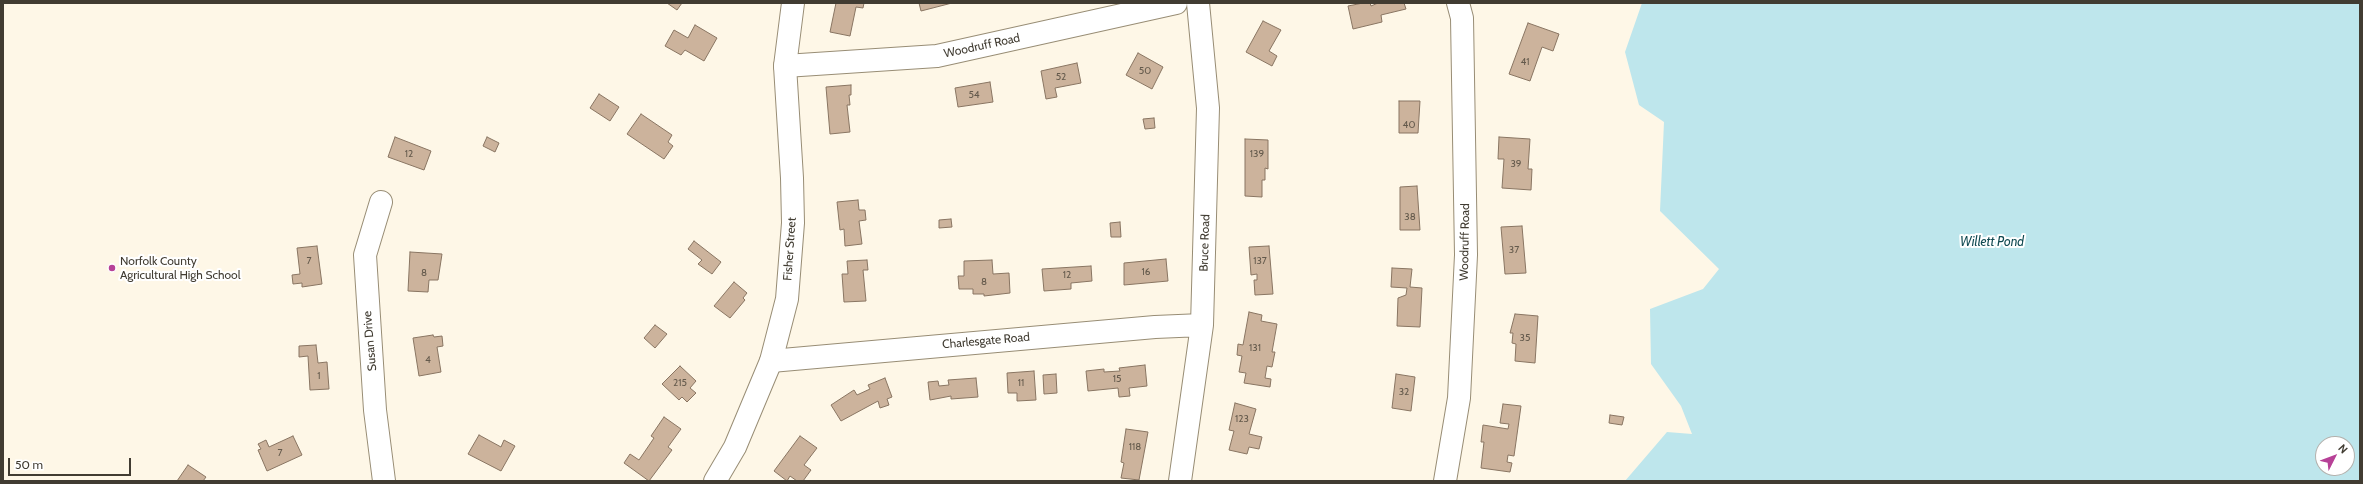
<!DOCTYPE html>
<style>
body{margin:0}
#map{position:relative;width:2363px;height:484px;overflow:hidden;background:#fef7e7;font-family:Cabin,sans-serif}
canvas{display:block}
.frame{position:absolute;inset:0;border:4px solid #413c32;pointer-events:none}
.north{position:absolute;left:2315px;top:436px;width:40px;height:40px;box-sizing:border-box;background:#fff;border:1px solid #b3b1ad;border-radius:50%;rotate:48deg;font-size:11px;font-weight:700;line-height:16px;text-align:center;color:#413c32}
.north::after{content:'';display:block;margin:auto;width:14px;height:18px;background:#b74197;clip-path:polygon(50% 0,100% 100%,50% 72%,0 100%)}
.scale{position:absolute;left:8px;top:458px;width:123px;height:18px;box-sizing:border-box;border:2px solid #413c32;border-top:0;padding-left:5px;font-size:12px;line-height:14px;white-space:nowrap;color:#413c32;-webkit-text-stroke:3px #fff;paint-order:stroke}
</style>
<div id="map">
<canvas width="2363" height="484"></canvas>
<div class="frame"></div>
<div class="north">N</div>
<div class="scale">50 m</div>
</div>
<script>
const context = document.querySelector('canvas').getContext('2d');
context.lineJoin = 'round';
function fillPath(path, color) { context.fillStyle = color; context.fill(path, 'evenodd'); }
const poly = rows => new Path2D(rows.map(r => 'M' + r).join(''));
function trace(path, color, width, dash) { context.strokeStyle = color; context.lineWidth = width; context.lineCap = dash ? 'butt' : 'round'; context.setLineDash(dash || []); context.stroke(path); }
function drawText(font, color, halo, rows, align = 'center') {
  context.font = font + ' Cabin,sans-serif'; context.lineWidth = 4; context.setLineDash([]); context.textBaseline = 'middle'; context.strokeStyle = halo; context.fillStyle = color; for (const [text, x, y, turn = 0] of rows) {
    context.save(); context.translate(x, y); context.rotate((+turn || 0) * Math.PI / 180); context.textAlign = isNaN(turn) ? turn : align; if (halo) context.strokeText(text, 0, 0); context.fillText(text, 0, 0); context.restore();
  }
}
const water = poly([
 [1642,3,2360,3,2360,481,1625,481,1667,432,1692,434,1681,406,1651,364,1650,309,1703,289,1719,269,1660,211,1664,122,1639,105,1625,52],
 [2323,444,2347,444,2347,468,2323,468]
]);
const building = poly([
 [667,3,682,3,677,10,667,3],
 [836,3,864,3,863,8,856,7,850,36,830,32,836,3],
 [919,3,952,3,921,11,919,3],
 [1363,3,1370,3,1371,6,1378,3,1404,3,1406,9,1381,15,1382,22,1353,29,1348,6,1363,3],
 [1263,21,1281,30,1269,51,1277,56,1272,66,1246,52,1263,21],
 [1528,23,1559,34,1553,51,1542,47,1530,81,1509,74,1528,23],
 [695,25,717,38,704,61,685,50,681,55,665,46,674,30,688,38,695,25],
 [1138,53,1163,67,1152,89,1126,75,1138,53],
 [1077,63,1081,83,1055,88,1057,97,1046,99,1041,71,1077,63],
 [990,82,993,102,958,107,955,88,990,82],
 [851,85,851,95,849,95,850,105,847,105,850,132,830,134,826,87,851,85],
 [599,94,619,107,610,121,590,108,599,94],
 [1399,101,1420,101,1418,133,1399,133,1399,101],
 [641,114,672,135,668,142,673,146,664,159,627,134,641,114],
 [1154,118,1155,128,1145,129,1143,119,1154,118],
 [395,137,431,151,424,170,388,157,395,137],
 [487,137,499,143,495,152,483,146,487,137],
 [1499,137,1530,139,1528,169,1532,169,1531,190,1502,188,1504,159,1498,159,1499,137],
 [1245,139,1268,140,1268,169,1265,168,1265,180,1262,180,1262,197,1245,196,1245,139],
 [1417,186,1420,230,1400,230,1400,187,1417,186],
 [858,200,859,210,865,210,866,220,859,221,862,244,845,246,844,229,840,230,837,202,858,200],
 [951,219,952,227,939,228,939,220,951,219],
 [1120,222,1121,237,1111,237,1110,223,1120,222],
 [1522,226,1526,273,1505,274,1501,227,1522,226],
 [694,241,721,262,712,274,698,264,702,260,688,249,694,241],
 [317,246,322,284,302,287,302,283,293,284,292,275,300,274,297,248,317,246],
 [1269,246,1273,294,1255,295,1254,280,1257,280,1257,274,1251,275,1249,247,1269,246],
 [410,252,442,254,438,280,429,280,428,292,408,291,410,252],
 [1166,259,1168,281,1124,285,1124,263,1166,259],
 [867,260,868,270,863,270,866,301,844,302,842,274,848,274,847,261,867,260],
 [992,260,993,274,1009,273,1010,293,984,296,984,294,973,294,973,289,959,289,958,276,964,276,964,261,992,260],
 [1091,266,1092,281,1071,283,1071,289,1044,291,1042,269,1091,266],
 [1392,268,1412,269,1410,287,1422,288,1420,327,1397,326,1398,298,1406,295,1407,288,1391,287,1392,268],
 [734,282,747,293,743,298,745,300,730,318,714,306,734,282],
 [1249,312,1262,315,1261,321,1277,324,1272,352,1275,352,1272,367,1267,366,1265,378,1271,379,1270,387,1244,383,1246,373,1239,372,1242,356,1237,355,1238,344,1243,345,1249,312],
 [1515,314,1538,316,1535,363,1515,361,1516,344,1512,343,1513,333,1510,333,1515,314],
 [655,325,667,334,655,348,644,338,655,325],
 [433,335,434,337,442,336,443,346,437,347,441,372,419,376,413,338,433,335],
 [316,345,318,363,327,362,329,389,310,390,308,356,299,357,299,346,316,345],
 [1145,365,1147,386,1129,388,1130,396,1119,397,1118,388,1088,391,1086,371,1104,369,1104,372,1120,371,1119,368,1145,365],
 [680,366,696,381,690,388,696,393,687,402,682,397,679,400,662,384,680,366],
 [1034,371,1036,400,1017,401,1017,393,1008,393,1007,373,1034,371],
 [1056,374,1057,393,1044,394,1043,375,1056,374],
 [1396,374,1415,377,1411,411,1392,408,1396,374],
 [885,378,892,397,887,399,889,405,880,408,878,401,841,421,831,405,854,390,857,395,870,389,868,385,885,378],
 [976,378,978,397,951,399,951,396,930,400,928,382,938,381,939,386,949,385,948,380,976,378],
 [1235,403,1256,409,1249,434,1262,437,1259,449,1249,447,1247,454,1229,450,1234,431,1229,430,1235,403],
 [1503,404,1521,406,1514,456,1508,455,1507,462,1512,463,1510,472,1481,468,1484,442,1481,442,1483,425,1508,429,1509,424,1500,423,1503,404],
 [1610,415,1624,417,1622,425,1609,423,1610,415],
 [664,417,681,429,668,447,672,450,649,481,624,463,630,454,639,460,654,438,651,436,664,417],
 [1126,429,1148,432,1139,480,1121,478,1124,463,1121,462,1126,429],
 [479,435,501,447,504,440,515,446,501,471,468,454,479,435],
 [293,436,302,455,267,471,258,450,261,449,258,444,266,440,269,447,293,436],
 [800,436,817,448,804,465,811,470,803,481,797,481,790,476,787,481,774,471,800,436],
 [188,465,206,477,203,481,177,481,188,465]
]);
const minor = poly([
 [785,66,937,56,1176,3],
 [381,202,365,255,375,410,384,481],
 [771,361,1155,327,1202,325],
 [1180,481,1202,325,1208,108,1198,3],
 [1445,481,1459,398,1466,255,1462,18,1458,3]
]);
const major = poly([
 [715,481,735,447,771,361,787,299,793,223,792,178,785,66,793,3]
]);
const markers = [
 [112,268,4,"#b74197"]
];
const numberNames = [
 ["41",1525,62],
 ["50",1145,71],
 ["52",1061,77],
 ["54",974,95],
 ["40",1409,125],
 ["12",409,154],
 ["139",1257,154],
 ["39",1516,164],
 ["38",1410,217],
 ["37",1514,250],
 ["7",309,261],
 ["137",1260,261],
 ["16",1146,272],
 ["8",424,273],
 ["12",1067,275],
 ["8",984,282],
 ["35",1525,338],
 ["131",1255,348],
 ["4",428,360],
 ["1",319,376],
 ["15",1117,379],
 ["215",680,383],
 ["11",1021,383],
 ["32",1404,392],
 ["123",1242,419],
 ["118",1135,447],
 ["7",280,453]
];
const streetNames = [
 ["Woodruff Road",982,46,-12],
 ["Woodruff Road",1465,242,-89],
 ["Bruce Road",1205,243,-88],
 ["Fisher Street",790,249,-86],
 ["Susan Drive",370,341,-95],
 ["Charlesgate Road",986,341,-5]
];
const poiNames = [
 ["Norfolk County",120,261],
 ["Agricultural High School",120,275]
];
const waterNames = [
 ["Willett Pond",1992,242]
];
fillPath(water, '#bee6ec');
fillPath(building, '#ccb39c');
trace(building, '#897562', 1);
trace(minor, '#988d75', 24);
trace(major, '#988d75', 24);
trace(minor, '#fff', 22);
trace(major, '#fff', 22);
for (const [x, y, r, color] of markers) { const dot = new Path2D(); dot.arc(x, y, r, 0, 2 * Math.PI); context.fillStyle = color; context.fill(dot); trace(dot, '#fff', 1.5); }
drawText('10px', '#645a4c', null, numberNames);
drawText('12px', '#413c32', '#fff', streetNames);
drawText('12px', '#413c32', '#fff', poiNames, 'left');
drawText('italic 13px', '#114a52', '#fff', waterNames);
</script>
